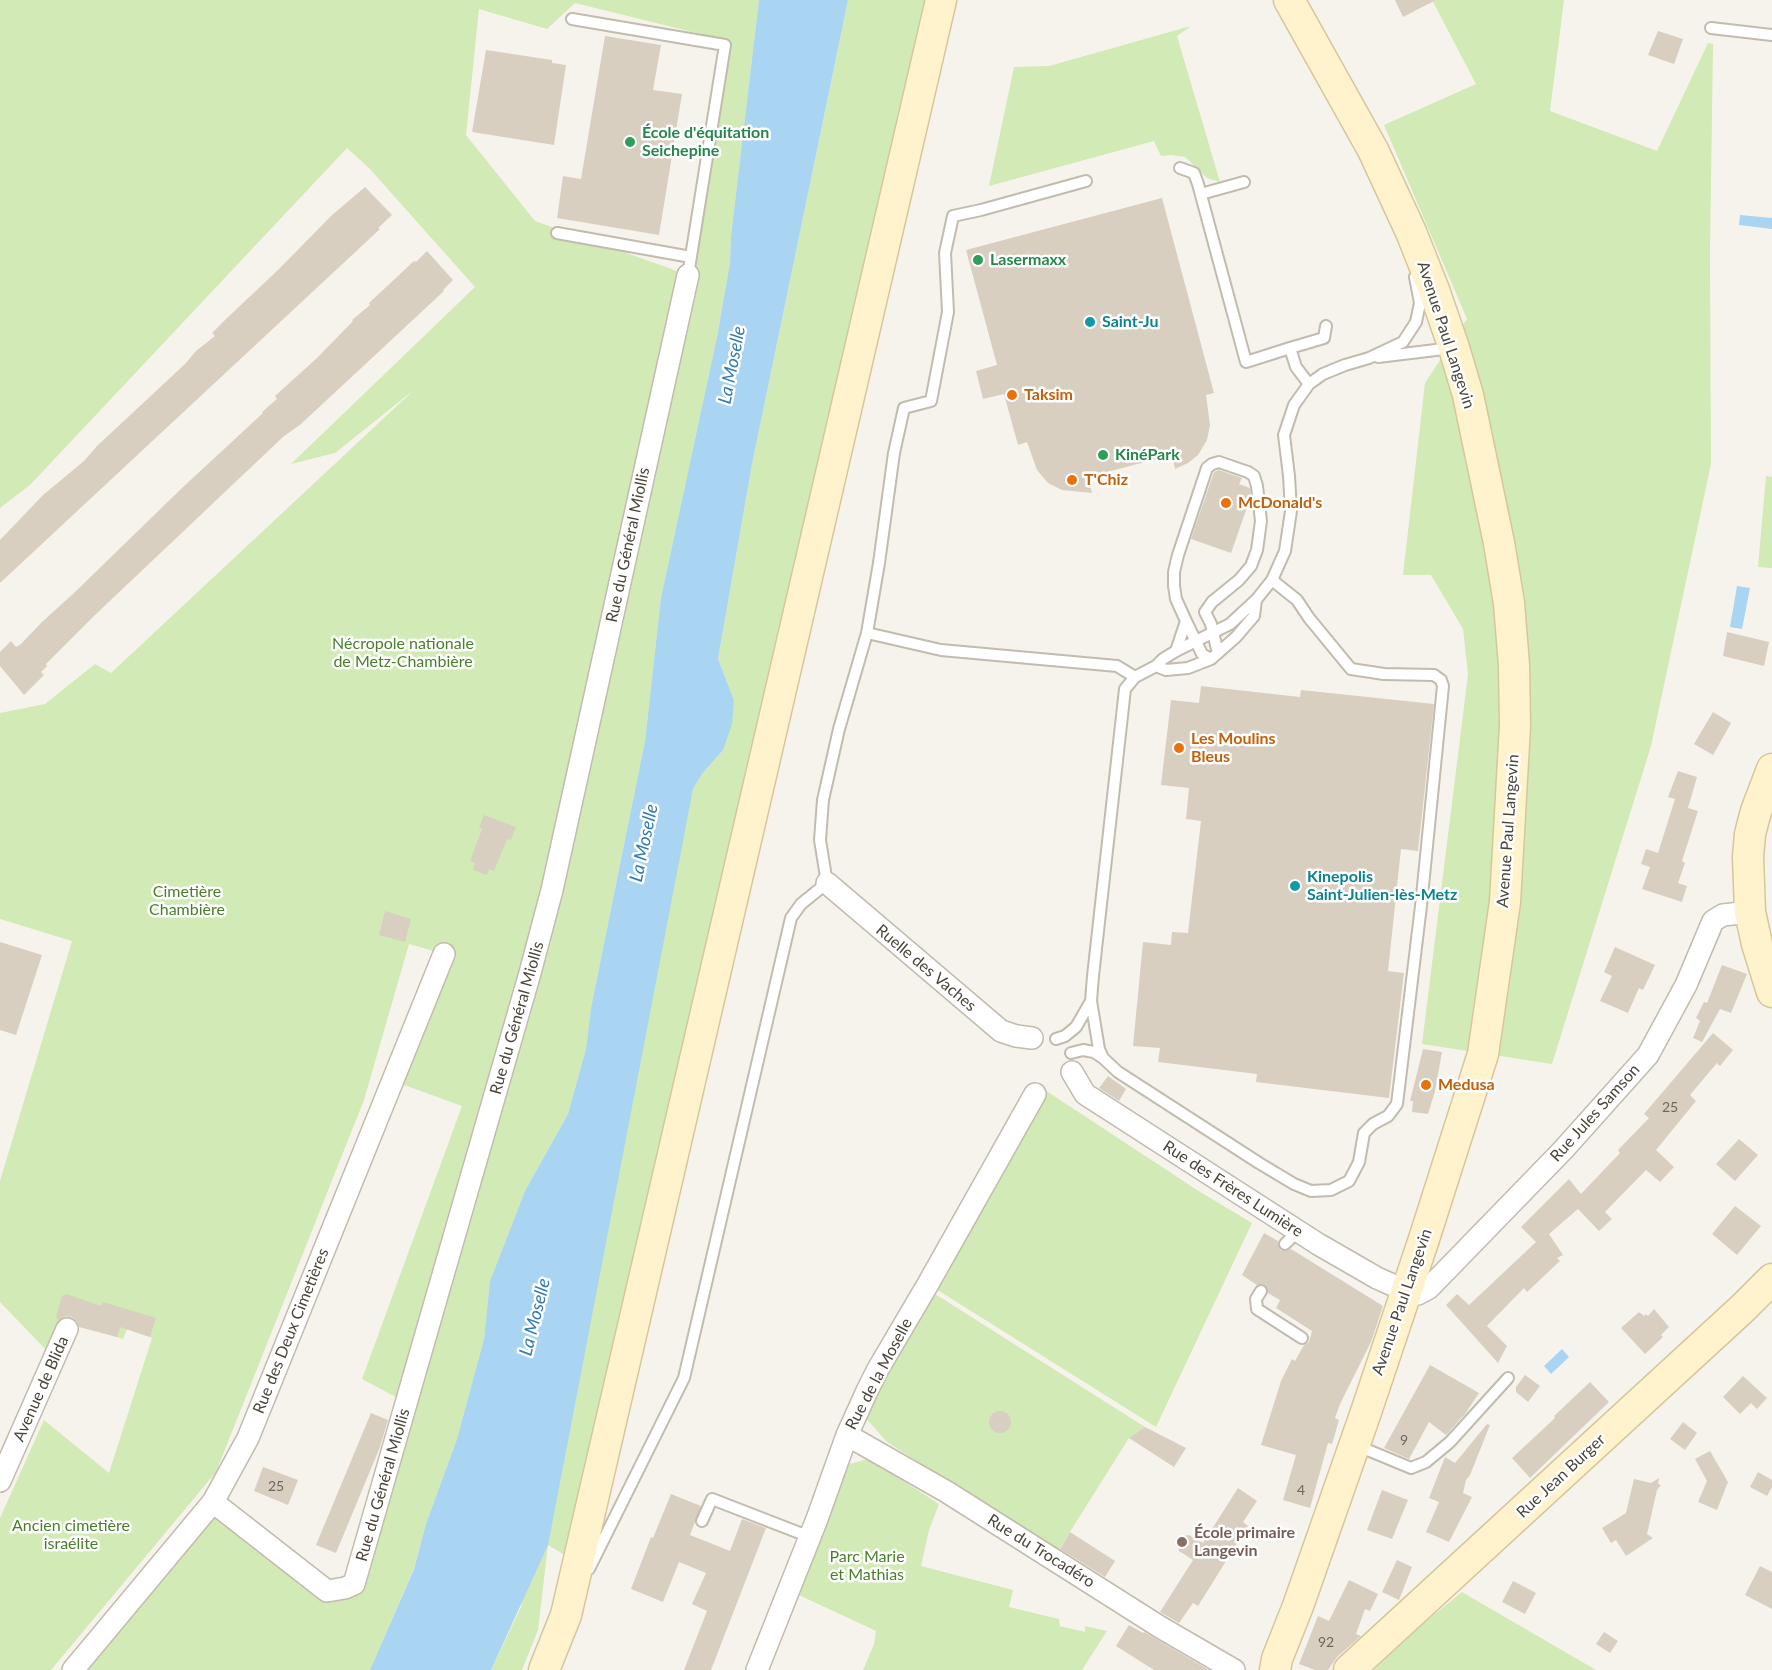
<!DOCTYPE html>
<meta charset="utf-8">
<style>
body{margin:0}
canvas{display:block;background:#f6f3ec}
</style>
<canvas width="1772" height="1670"></canvas>
<script>
const context = document.querySelector('canvas').getContext('2d');
context.lineJoin = 'round';
function fillPath(path, color) { context.fillStyle = color; context.fill(path, 'evenodd'); }
const poly = rows => new Path2D(rows.map(r => 'M' + r).join(''));
function trace(path, color, width, dash) { context.strokeStyle = color; context.lineWidth = width; context.lineCap = dash ? 'butt' : 'round'; context.setLineDash(dash || []); context.stroke(path); }
function drawText(font, color, halo, rows, align = 'center') {
  context.font = font + ' Lato,sans-serif'; context.lineWidth = 5; context.setLineDash([]); context.textBaseline = 'middle'; context.strokeStyle = halo; context.fillStyle = color; for (const [text, x, y, turn = 0] of rows) {
    context.save(); context.translate(x, y); context.rotate((+turn || 0) * Math.PI / 180); context.textAlign = isNaN(turn) ? turn : align; if (halo) context.strokeText(text, 0, 0); context.fillText(text, 0, 0); context.restore();
  }
}
const green = poly([
 [0,0,759,0,731,236,730,263,717,337,661,598,645,741,591,1008,586,1049,568,1114,525,1191,490,1281,484,1339,457,1439,426,1524,414,1568,370,1670,79,1670,213,1502,318,1578,345,1582,407,1403,362,1379,462,1106,393,1081,444,954,409,944,364,1100,216,1472,51,1670,0,1670,0,1518,44,1420,109,1473,152,1338,127,1329,123,1339,59,1320,50,1354,0,1302,0,1181,72,941,0,919,0,713,45,704,95,664,111,673,415,389,335,453,291,464,475,287,369,168,347,148,30,485,0,508],
 [575,3,729,41,686,274,535,221,466,135,479,9,547,29],
 [848,0,932,0,578,1563,548,1545,538,1630,522,1670,491,1670,521,1607,693,789,702,774,723,750,734,700,718,659,752,464],
 [1432,0,1564,0,1550,111,1657,151,1708,43,1713,44,1710,252,1711,464,1651,746,1552,1064,1422,1044,1468,674,1463,629,1431,575,1403,575,1425,383,1467,319,1384,125,1476,84],
 [1191,26,1177,36,1220,182,1207,178,1185,157,1171,155,1161,156,1154,141,989,186,1014,67,1049,66],
 [1766,476,1772,477,1772,568,1758,567],
 [1045,1090,1197,1190,1252,1223,1156,1427,928,1284],
 [932,1292,1145,1427,1129,1438,1058,1551,887,1442,865,1417,881,1379],
 [869,1459,939,1504,929,1530,921,1566,1013,1590,1009,1607,1059,1619,1060,1626,1085,1632,1085,1626,1107,1631,1082,1670,863,1670,874,1644,876,1631,799,1595,849,1464],
 [1462,1592,1596,1670,1374,1670,1407,1637]
]);
const water = poly([
 [759,0,848,0,752,464,718,659,734,700,732,724,723,750,702,774,693,789,548,1545,491,1670,370,1670,414,1569,426,1524,457,1439,484,1339,490,1281,525,1191,568,1114,586,1049,591,1008,645,741,661,598,717,337,730,263,731,236],
 [1740,215,1772,218,1772,229,1739,225],
 [1737,586,1750,588,1742,629,1730,627],
 [1562,1349,1569,1357,1551,1374,1544,1366]
]);
const building = poly([
 [1395,0,1436,0,1403,17],
 [1658,31,1683,39,1674,64,1648,55],
 [605,36,661,45,653,90,682,94,659,235,557,218,563,176,581,179],
 [486,50,552,60,552,63,566,65,554,145,472,132],
 [365,187,392,215,378,228,380,229,0,583,0,540,43,495,84,461,97,446,185,364,196,351,215,336,212,333,226,319,279,269,331,216],
 [1162,198,1214,393,1206,395,1210,425,1207,440,1198,455,1188,463,1175,469,1172,455,1088,477,1092,493,1062,490,1048,483,1037,470,1027,442,1018,445,1004,394,983,399,976,371,997,365,966,250],
 [427,251,453,280,443,290,444,291,301,424,283,437,95,615,46,664,47,666,41,672,44,675,24,695,0,666,0,652,11,641,16,647,21,644,42,622,75,592,182,488,263,413,262,412,277,399,275,396,317,358,353,321,352,320,370,305,369,303,414,261,416,262],
 [1219,470,1242,478,1239,484,1250,488,1251,496,1231,553,1191,539,1214,472],
 [1727,632,1769,642,1764,666,1723,656],
 [1201,686,1300,697,1301,690,1434,704,1418,851,1401,849,1388,971,1404,973,1389,1098,1256,1082,1257,1074,1158,1062,1160,1048,1133,1046,1143,942,1171,945,1172,932,1188,933,1201,821,1186,819,1189,788,1161,785,1171,700,1199,703],
 [1713,712,1731,723,1713,755,1694,744],
 [1678,771,1697,777,1688,808,1698,811,1682,861,1685,863,1678,883,1687,886,1682,902,1642,889,1650,867,1641,864,1646,849,1658,853,1675,799,1668,797],
 [484,815,516,827,511,840,507,839,494,871,489,869,487,875,473,870,475,863,470,861,482,829,479,827],
 [385,911,411,919,405,942,379,935],
 [0,942,42,955,16,1035,0,1030],
 [1615,947,1655,965,1643,990,1639,988,1628,1013,1600,1001,1612,976,1604,972],
 [1722,965,1747,974,1731,1013,1720,1009,1702,1042,1693,1038,1700,1021,1696,1018,1704,1002,1707,1003],
 [1713,1033,1733,1050,1720,1066,1717,1063,1690,1095,1696,1101,1656,1150,1674,1167,1660,1182,1646,1170,1605,1212,1612,1219,1599,1231,1578,1209,1549,1234,1563,1255,1557,1258,1560,1261,1527,1292,1524,1288,1487,1326,1507,1346,1498,1363,1446,1305,1457,1294,1469,1305,1536,1242,1521,1227,1569,1179,1581,1194,1620,1153,1618,1150,1649,1118,1644,1114],
 [1423,1049,1442,1052,1435,1091,1428,1114,1412,1112,1413,1101,1410,1101],
 [1108,1076,1126,1089,1119,1101,1099,1088],
 [1739,1139,1758,1155,1735,1181,1716,1164],
 [1735,1206,1761,1226,1737,1255,1712,1234],
 [1264,1233,1278,1241,1280,1250,1286,1251,1291,1249,1383,1306,1371,1342,1340,1404,1335,1418,1339,1420,1332,1444,1328,1443,1310,1508,1283,1500,1296,1455,1261,1445,1281,1381,1292,1359,1295,1361,1304,1345,1309,1342,1312,1331,1276,1308,1280,1300,1268,1293,1265,1285,1257,1285,1242,1275],
 [66,1294,101,1306,103,1302,156,1318,150,1337,120,1327,117,1337,79,1327,77,1321,72,1317,65,1316,58,1320,56,1317,62,1296],
 [1654,1309,1669,1327,1661,1335,1663,1337,1645,1354,1621,1328,1639,1312,1644,1316,1646,1314,1648,1316],
 [1430,1365,1479,1393,1465,1414,1446,1435,1429,1422,1409,1459,1384,1448],
 [1525,1375,1540,1386,1528,1402,1516,1392,1516,1387],
 [1743,1376,1767,1398,1757,1409,1751,1403,1740,1414,1723,1397],
 [1590,1382,1609,1402,1530,1478,1512,1458,1555,1418,1554,1416],
 '989 1422a11 11 0 1 1 22 0a11 11 0 1 1-22 0Z',
 [371,1413,388,1420,380,1447,336,1553,316,1545],
 [1683,1422,1697,1433,1685,1450,1670,1439],
 [1487,1424,1490,1425,1470,1475,1466,1480,1463,1493,1472,1497,1449,1542,1426,1532,1439,1502,1429,1498,1445,1457,1455,1463],
 [1145,1427,1186,1448,1174,1467,1129,1438],
 [1710,1451,1728,1482,1717,1510,1698,1502,1707,1481,1695,1459],
 [263,1467,298,1480,288,1505,254,1491],
 [1758,1472,1772,1480,1772,1487,1767,1496,1750,1487],
 [1659,1478,1658,1484,1661,1485,1657,1490,1647,1534,1653,1538,1626,1556,1616,1540,1611,1543,1602,1528,1626,1513,1634,1479,1651,1483],
 [1238,1488,1257,1501,1243,1522,1248,1526,1198,1606,1193,1603,1179,1623,1160,1612,1193,1560,1179,1551,1178,1545,1184,1536,1189,1535,1203,1543],
 [1382,1490,1408,1500,1392,1539,1367,1530],
 [671,1494,701,1506,690,1535,730,1551,742,1519,766,1528,711,1670,684,1670,707,1611,692,1604,706,1573,679,1562,663,1602,631,1589,651,1537,653,1538],
 [1070,1532,1115,1561,1105,1577,1060,1549],
 [1397,1560,1412,1567,1399,1600,1382,1592],
 [1760,1566,1772,1572,1772,1609,1745,1595],
 [1349,1580,1378,1594,1370,1611,1365,1609,1356,1634,1361,1636,1337,1657,1328,1670,1315,1670,1299,1664,1318,1616,1329,1621],
 [1513,1581,1536,1593,1525,1614,1502,1602],
 [1129,1625,1143,1633,1144,1632,1209,1670,1154,1670,1116,1646],
 [1604,1632,1618,1641,1610,1653,1596,1644]
]);
const lane = poly([
 [572,19,725,45,688,275],
 [1711,28,1772,35],
 [1180,168,1194,173,1198,184,1246,362,1290,348,1296,367,1309,384],
 [1201,194,1244,182],
 [557,233,691,257],
 [1290,348,1324,338,1326,326],
 [1378,357,1452,348],
 [1186,621,1202,654,1211,659],
 [867,633,941,650,1117,666,1135,677,1156,666,1163,659,1176,651,1230,624,1256,600,1272,580,1285,551,1291,511,1289,476,1284,435,1294,405,1309,384,1323,374,1345,365,1369,358,1403,342,1416,322,1420,303,1415,277],
 [1176,651,1186,621,1176,599,1174,586,1174,572,1178,555,1207,468,1212,464,1219,462,1248,472,1254,476,1257,486,1261,521,1257,550,1251,566,1239,580,1212,602,1205,612,1211,624,1218,653],
 [1156,666,1166,670,1188,668,1211,659,1236,637,1254,616,1256,600],
 [1135,677,1125,689,1093,976,1091,1001,1099,1049,1103,1058,1118,1072,1259,1163,1294,1184,1311,1191,1331,1190,1349,1181,1359,1162,1364,1133,1373,1124,1388,1116,1397,1104,1421,906,1443,686,1441,680,1434,675,1384,674,1351,669,1309,618,1297,600,1272,580],
 [1056,1039,1065,1036,1076,1027,1091,1001],
 [1071,1053,1083,1050,1094,1052,1103,1058],
 [1285,1244,1298,1231],
 [1261,1291,1256,1299,1257,1309,1302,1338],
 [1358,1446,1411,1468,1426,1462,1450,1442,1508,1378],
 [702,1521,712,1499,810,1537],
 [589,1569,684,1378,791,918,801,904,827,883,820,840,823,800,839,729,867,633,879,563,894,453,904,408,931,401,948,312,945,253,953,216,981,210,1086,181]
]);
const street = poly([
 [827,883,1001,1031,1016,1036,1032,1038],
 [1072,1072,1085,1094,1318,1244,1377,1278,1406,1291,1418,1294,1429,1288,1564,1149,1648,1055,1686,985,1713,921,1723,915,1750,912],
 [847,1435,947,1492,1160,1627,1234,1670],
 [0,1481,67,1329],
 [213,1502,327,1591,345,1588,354,1584,530,973,552,890,688,275],
 [73,1670,213,1502,248,1438,444,954],
 [757,1670,817,1519,847,1435,867,1391,878,1369,928,1284,1035,1094]
]);
const secondary = poly([
 [1772,769,1756,811,1750,834,1748,857,1750,912,1757,944,1772,992],
 [544,1670,566,1615,941,0],
 [1275,1670,1277,1659,1298,1606,1366,1412,1424,1239,1483,1054,1505,902,1515,726,1514,665,1509,603,1499,543,1468,395,1454,348,1434,290,1411,232,1373,150,1289,0],
 [1349,1670,1743,1308,1772,1279]
]);
const markers = [
 [630,142,6,"#2e9e5b"],
 [978,260,6,"#2e9e5b"],
 [1090,322,6,"#0f9aa8"],
 [1012,395,6,"#e8710a"],
 [1103,455,6,"#2e9e5b"],
 [1072,480,6,"#e8710a"],
 [1226,503,6,"#e8710a"],
 [1179,748,6,"#e8710a"],
 [1295,886,6,"#0f9aa8"],
 [1426,1085,6,"#e8710a"],
 [1182,1542,6,"#8d6e63"]
];
const numberNames = [
 ["25",1670,1107],
 ["9",1404,1440],
 ["25",276,1486],
 ["4",1301,1490],
 ["92",1326,1642]
];
const leisureNames = [
 ["École d'équitation",642,133],
 ["Seichepine",642,151],
 ["Lasermaxx",990,260],
 ["KinéPark",1115,455]
];
const cultureNames = [
 ["Saint-Ju",1102,322],
 ["Kinepolis",1307,877],
 ["Saint-Julien-lès-Metz",1307,895]
];
const streetNames = [
 ["Avenue Paul Langevin",1446,335,72],
 ["Rue du Général Miollis",628,545,-78],
 ["Avenue Paul Langevin",1508,831,-86],
 ["Ruelle des Vaches",926,968,40],
 ["Rue du Général Miollis",517,1018,-74],
 ["Rue Jules Samson",1595,1113,-48],
 ["Rue des Frères Lumière",1233,1189,33],
 ["Avenue Paul Langevin",1402,1302,-71],
 ["Rue des Deux Cimetières",291,1331,-68],
 ["Rue de la Moselle",879,1374,-62],
 ["Avenue de Blida",41,1389,-66],
 ["Rue Jean Burger",1561,1476,-43],
 ["Rue du Général Miollis",383,1485,-74],
 ["Rue du Trocadéro",1041,1551,32]
];
const foodNames = [
 ["Taksim",1024,395],
 ["T'Chiz",1084,480],
 ["McDonald's",1238,503],
 ["Les Moulins",1191,739],
 ["Bleus",1191,757],
 ["Medusa",1438,1085]
];
const parkNames = [
 ["Nécropole nationale",403,644],
 ["de Metz-Chambière",403,662],
 ["Cimetière",187,892],
 ["Chambière",187,910],
 ["Ancien cimetière",71,1526],
 ["israélite",71,1544],
 ["Parc Marie",867,1557],
 ["et Mathias",867,1575]
];
const educationNames = [
 ["École primaire",1194,1533],
 ["Langevin",1194,1551]
];
const waterNames = [
 ["La Moselle",732,365,-79],
 ["La Moselle",644,843,-78],
 ["La Moselle",535,1317,-76]
];
fillPath(green, '#d2eab5');
fillPath(water, '#a9d4f2');
fillPath(building, '#d8cfc1');
trace(lane, '#c2bbae', 14);
trace(street, '#c2bbae', 24);
trace(secondary, '#d6c79b', 33);
trace(lane, '#fff', 10);
trace(street, '#fff', 21);
trace(secondary, '#fff3cd', 30);
for (const [x, y, r, color] of markers) { const dot = new Path2D(); dot.arc(x, y, r, 0, 2 * Math.PI); context.fillStyle = color; context.fill(dot); trace(dot, '#fff', 2); }
drawText('14px', '#6e675b', null, numberNames);
drawText('bold 16px', '#27864d', '#fff', leisureNames, 'left');
drawText('bold 16px', '#0d838f', '#fff', cultureNames, 'left');
drawText('16px', '#4b4439', '#fff', streetNames);
drawText('bold 16px', '#c56008', '#fff', foodNames, 'left');
drawText('16px', '#4a7f2a', '#fff', parkNames);
drawText('bold 16px', '#785e54', '#fff', educationNames, 'left');
drawText('italic 18px', '#2e7ab2', '#fff', waterNames);
</script>
